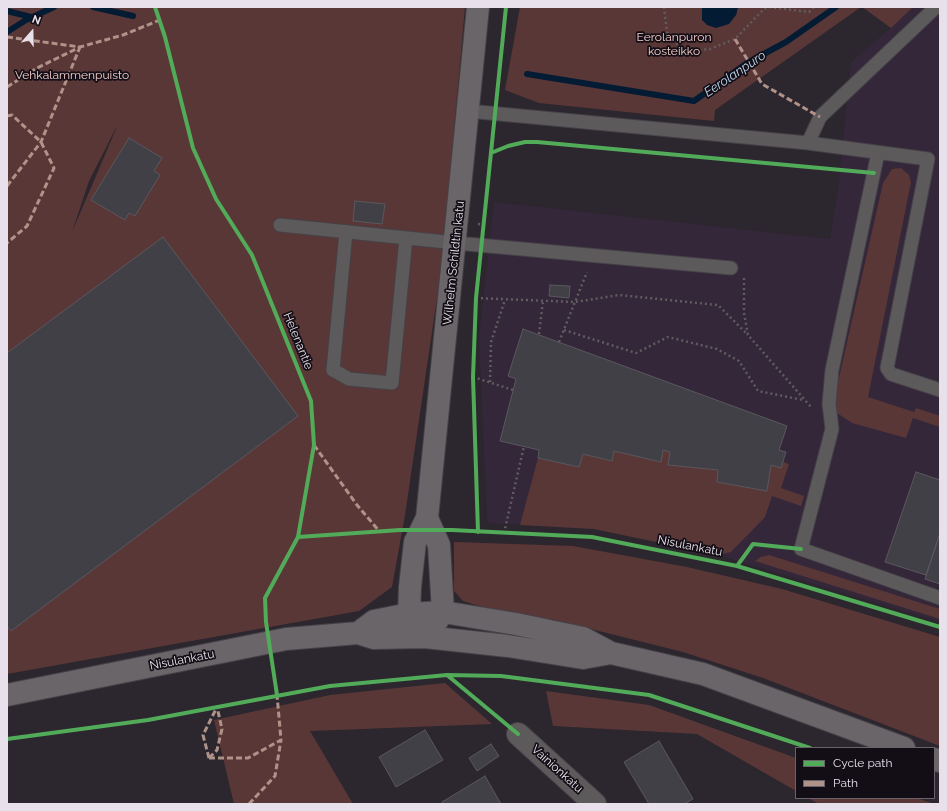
<!DOCTYPE html>
<style>
body{margin:0}
#map{position:relative;width:947px;height:811px;overflow:hidden;background:#2c262e;font-family:Raleway,sans-serif}
canvas{display:block}
.frame{position:absolute;inset:0;border:8px solid #e8e1eb;pointer-events:none}
.legend{position:absolute;left:795px;top:747px;width:140px;height:52px;box-sizing:border-box;background:#130e15;border:1px solid #68626b;margin:0;padding:5px 7px;list-style:none;font-size:12px;color:#e8e1eb}
.legend li{display:flex;align-items:center;gap:8px;height:20px}
.legend b{width:20px;border:1px solid #68626b}
.north{position:absolute;left:12px;top:12px;width:40px;height:40px;-webkit-text-stroke:3px #130e15;paint-order:stroke;rotate:20deg;font-size:11px;font-weight:700;line-height:16px;text-align:center;color:#e8e1eb}
.north::after{content:'';display:block;margin:auto;width:14px;height:18px;background:#e8e1eb;clip-path:polygon(50% 0,100% 100%,50% 72%,0 100%)}
</style>
<div id="map">
<canvas width="947" height="811"></canvas>
<div class="frame"></div>
<ul class="legend">
<li><b style="height:5px;background:#51ab58"></b>Cycle path</li>
<li><b style="height:5px;background:#af9288"></b>Path</li>
</ul>
<div class="north">N</div>
</div>
<script>
const context = document.querySelector('canvas').getContext('2d');
context.lineJoin = 'round';
function fillPath(path, color) { context.fillStyle = color; context.fill(path, 'evenodd'); }
const poly = rows => new Path2D(rows.map(r => 'M' + r).join(''));
function trace(path, color, width, dash) { context.strokeStyle = color; context.lineWidth = width; context.lineCap = dash ? 'butt' : 'round'; context.setLineDash(dash || []); context.stroke(path); }
function drawText(font, color, halo, rows, align = 'center') {
  context.font = font + ' Raleway,sans-serif'; context.lineWidth = 3.5; context.setLineDash([]); context.textBaseline = 'middle'; context.strokeStyle = halo; context.fillStyle = color; for (const [text, x, y, turn = 0] of rows) {
    context.save(); context.translate(x, y); context.rotate((+turn || 0) * Math.PI / 180); context.textAlign = isNaN(turn) ? turn : align; if (halo) context.strokeText(text, 0, 0); context.fillText(text, 0, 0); context.restore();
  }
}
const built = poly([
 [912,7,940,7,940,622,718,555,594,529,487,523,479,337,494,202,830,239,839,182,851,62,891,28]
]);
const green = poly([
 [7,7,465,7,442,264,405,515,392,587,359,611,7,674],
 [116,128,116,129,72,232,89,181],
 [520,7,702,7,702,20,736,15,738,7,861,7,715,110,714,121,539,103,505,90],
 [862,7,913,7,891,28],
 [901,168,909,175,911,182,868,397,914,412,916,408,940,416,940,427,913,418,906,438,852,423,834,411,834,400,883,183,892,169],
 [663,450,670,452,668,465,718,470,717,482,767,491,771,465,783,462,789,464,781,488,804,496,801,506,772,496,765,517,731,552,718,555,594,529,520,525,538,458,579,467,583,454,612,461,614,451,661,462],
 [454,542,573,546,687,567,782,589,940,637,940,746,763,678,683,652,555,620,489,609,463,601,454,591],
 [769,555,940,609,940,619,755,561,761,557],
 [445,683,492,724,310,731,353,804,234,804,214,720,330,695],
 [546,691,649,705,796,758,796,791,697,734,553,726],
 [808,798,916,798,935,804,819,804]
]);
const water = poly([
 [702,7,738,7,736,15,729,24,716,28,707,25,702,20]
]);
const stream = poly([
 [93,7,133,16],
 [7,11,31,17],
 [7,32,26,20,54,7],
 [527,74,694,101,747,63,786,42,836,7]
]);
const building = poly([
 [129,138,162,158,154,171,160,175,135,216,129,213,125,220,91,200,129,138],
 [355,201,385,204,382,224,353,221,355,201],
 [163,237,298,416,11,631,7,626,7,353,163,237],
 [550,285,570,286,569,298,549,296,550,285],
 [523,329,787,426,779,450,786,452,781,468,771,465,767,491,717,482,718,470,668,465,670,452,663,450,661,462,614,451,612,461,583,454,579,467,538,458,539,450,500,441,516,379,508,376,523,329],
 [916,472,940,480,940,533,926,575,885,562,916,472],
 [940,533,940,584,925,579,940,533],
 [425,730,443,760,396,787,379,757,425,730],
 [659,741,693,799,684,804,649,804,624,762,659,741],
 [491,744,499,756,477,771,469,758,491,744],
 [485,776,501,804,443,804,442,802,485,776]
]);
const path = poly([
 [664,7,667,32,679,46,690,51,710,49,735,39,764,9,769,7,809,12,814,7],
 [478,224,484,225],
 [744,278,744,313,748,335,811,407],
 [476,298,575,302,619,295,718,305,748,335],
 [564,330,636,353,668,337,717,349,739,361,758,391,803,400],
 [539,334,543,301],
 [559,342,587,272],
 [473,377,513,390],
 [490,382,491,342,505,300],
 [504,533,524,446]
]);
const lane = poly([
 [936,7,820,117,808,143,928,159,887,368,891,374,940,390],
 [468,111,808,143],
 [878,153,832,370,829,404,832,429,801,549,940,598],
 [280,225,456,243,731,268],
 [346,232,333,370,349,379,392,383,406,238]
]);
const street = poly([
 [518,734,595,804]
]);
const secondary = poly([
 [427,518,439,545,443,612,435,624],
 [358,633,374,621,409,614,443,612,516,624,583,638,611,653,703,674,904,748],
 [425,637,409,614,410,587,415,542,427,518,478,7],
 [7,695,286,639,358,633,374,638,425,637,508,646,583,658,611,653],
 [934,759,940,761]
]);
const quiet = poly([
 [7,37,80,47,123,35,160,20],
 [735,39,762,84,820,117],
 [7,87,37,68,80,47],
 [7,116,12,115,41,142,54,168,27,226,7,243],
 [7,186,41,142,80,47],
 [314,445,357,505,380,532],
 [209,758,248,758,281,740,277,695],
 [209,758,217,750,222,729,217,707],
 [209,758,203,735,217,707],
 [249,804,275,776,281,740]
]);
const cycleway = poly([
 [155,7,165,37,193,148,216,199,252,255,311,401,314,445,298,537,265,598,266,622,277,695],
 [491,153,508,146,525,142,537,142,874,173],
 [478,532,473,377,476,298,506,7],
 [298,537,400,530,452,530,592,537,737,566,940,627],
 [737,566,753,544,801,549],
 [447,675,518,734],
 [7,739,148,720,330,686,447,675,501,676,649,695,810,748]
]);
const parkNames = [
 ["Eerolanpuron",674,37],
 ["kosteikko",674,51],
 ["Vehkalammenpuisto",72,75]
];
const streetNames = [
 ["Wilhelm Schildtin katu",454,263,-84],
 ["Helenantie",298,341,68],
 ["Nisulankatu",690,546,11],
 ["Nisulankatu",182,660,-11],
 ["Vainionkatu",557,769,42]
];
const waterNames = [
 ["Eerolanpuro",735,74,-34]
];
fillPath(built, '#342739');
fillPath(green, '#5a3737');
fillPath(water, '#041b34');
trace(stream, '#041b34', 6);
fillPath(building, '#424047');
trace(building, '#5a575e', 1);
trace(lane, '#454148', 15);
trace(street, '#454148', 24);
trace(secondary, '#454148', 24);
trace(path, '#605c60', 2.5, [2, 3]);
trace(lane, '#5d5a5c', 13);
trace(street, '#5d5a5c', 22);
trace(secondary, '#696568', 22);
trace(quiet, '#af9288', 3, [6, 3]);
trace(cycleway, '#51ab58', 4);
drawText('12px', '#f5cecb', '#130e15', parkNames);
drawText('12px', '#e8e1eb', '#130e15', streetNames);
drawText('italic 13px', '#c1dbf4', '#130e15', waterNames);
</script>
